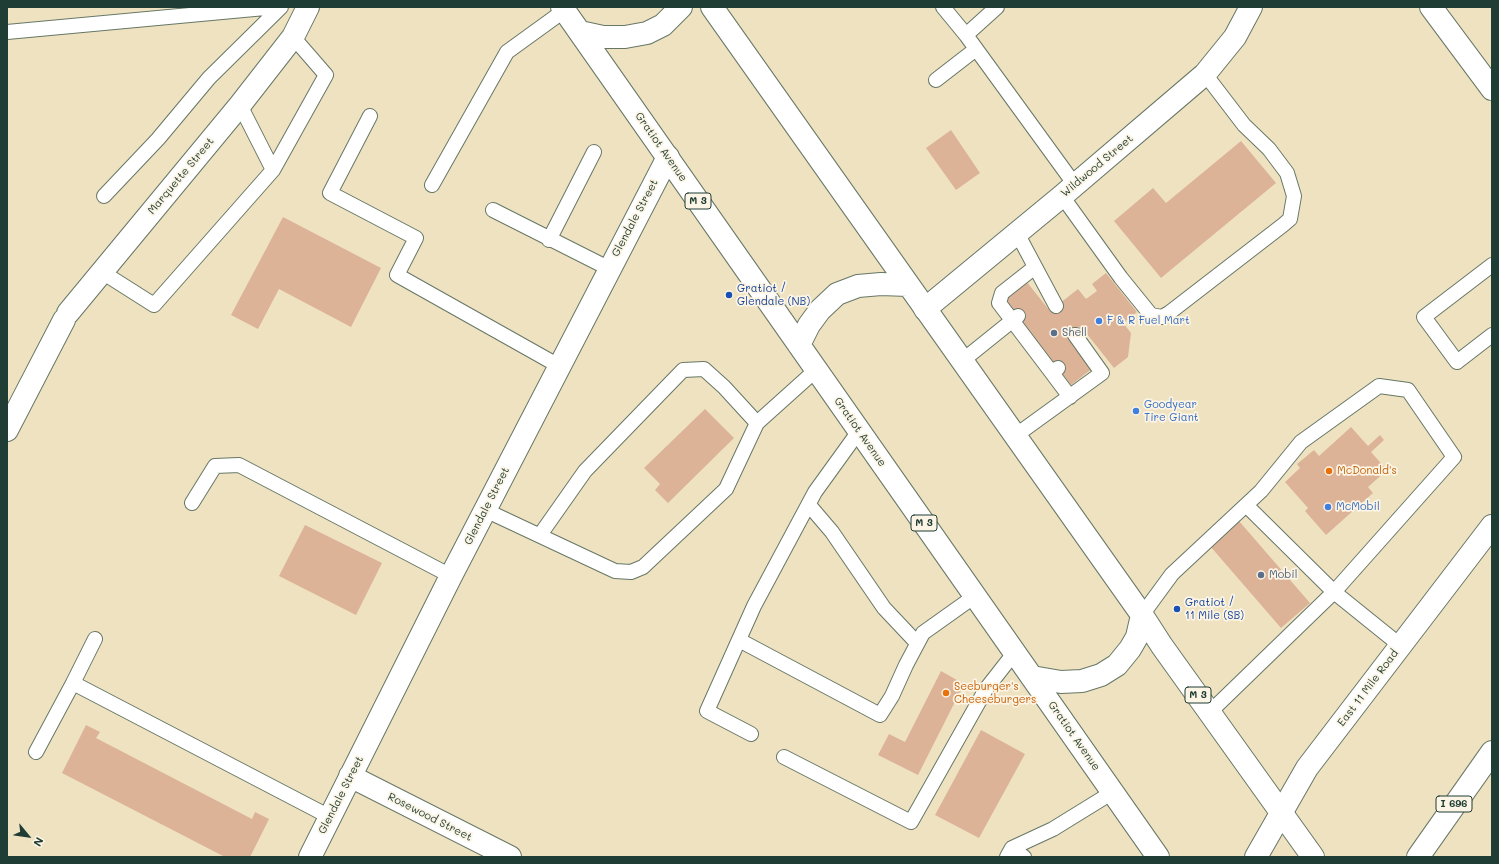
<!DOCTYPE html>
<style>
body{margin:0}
#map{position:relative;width:1499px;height:864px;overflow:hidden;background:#eee2c1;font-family:Mali,sans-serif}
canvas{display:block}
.frame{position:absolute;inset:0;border:8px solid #1f3d34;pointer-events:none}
.north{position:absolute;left:8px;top:816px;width:40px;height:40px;-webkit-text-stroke:3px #fcf5e5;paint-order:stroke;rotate:119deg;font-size:11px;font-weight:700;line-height:16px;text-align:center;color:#1f3d34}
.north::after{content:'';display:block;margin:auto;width:14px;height:18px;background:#1f3d34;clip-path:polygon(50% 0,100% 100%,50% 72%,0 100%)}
</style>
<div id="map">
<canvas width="1499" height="864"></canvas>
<div class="frame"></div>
<div class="north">N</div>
</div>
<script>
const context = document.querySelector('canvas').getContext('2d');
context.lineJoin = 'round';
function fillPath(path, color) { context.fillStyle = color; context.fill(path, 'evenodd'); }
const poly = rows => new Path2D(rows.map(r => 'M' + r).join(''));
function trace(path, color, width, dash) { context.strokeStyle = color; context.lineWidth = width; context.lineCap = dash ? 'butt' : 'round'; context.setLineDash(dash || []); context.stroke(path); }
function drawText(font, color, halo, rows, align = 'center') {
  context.font = font + ' Mali,sans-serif'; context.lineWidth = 3.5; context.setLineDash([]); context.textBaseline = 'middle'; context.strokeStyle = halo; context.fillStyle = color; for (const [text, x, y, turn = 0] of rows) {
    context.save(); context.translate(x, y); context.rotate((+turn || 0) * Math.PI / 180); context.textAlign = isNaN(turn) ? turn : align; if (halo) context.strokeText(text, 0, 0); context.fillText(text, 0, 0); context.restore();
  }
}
const building = poly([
 [951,130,980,173,956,190,926,148],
 [1241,141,1276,183,1161,278,1114,221,1153,188,1166,203],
 [283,217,381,268,351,327,279,289,258,329,231,315],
 [1106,273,1137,312,1123,323,1131,333,1128,357,1114,368,1083,329,1071,339,1093,368,1071,385,1004,299,1026,281,1050,311,1078,289,1086,299,1097,291,1092,284],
 [705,409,734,438,668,503,655,490,660,484,644,468],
 [1351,427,1368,446,1380,435,1384,440,1371,452,1387,470,1368,487,1373,493,1326,535,1305,511,1308,508,1285,482,1300,468,1297,464,1314,450,1319,456],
 [1239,521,1310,603,1281,628,1210,546],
 [305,525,382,563,356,615,279,576],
 [941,671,964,684,918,775,878,755,889,734,905,742],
 [86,725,100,732,96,738,252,819,255,812,269,819,250,857,225,857,62,773],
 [981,730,1025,754,979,838,935,815]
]);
const lane = poly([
 [943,7,966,35],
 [997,7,966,35,1075,185],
 [7,32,276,7],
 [936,80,976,49],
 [240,105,273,170],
 [370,116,330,193,416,238,397,275,559,366],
 [432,185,507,52,565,10],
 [104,196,158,139,209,78,281,7],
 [1062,196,1121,278,1151,315,1162,317,1169,313,1283,225,1290,219,1294,196,1287,173,1269,149,1244,125,1205,74],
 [493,210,608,268],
 [1017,233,1056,306],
 [549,240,594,152],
 [1492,265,1424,317,1457,362,1492,335],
 [1035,267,1002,293,999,303,1052,373],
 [102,272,154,305,273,170,326,75,293,37],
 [962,361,1018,316],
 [1058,368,1052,373,1070,397],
 [1015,436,1102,373,1075,335],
 [192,503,215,466,239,465,451,576],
 [809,505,832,532,884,608,917,643],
 [1246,505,1334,592,1401,646],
 [485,510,615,571,631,572,643,567,726,489,757,423,816,370],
 [540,535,585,471,683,370,704,369,724,387,757,423],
 [1142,615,1172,574,1261,491,1301,442,1379,386,1408,390,1454,457,1334,592,1210,712],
 [95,639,73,683,330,817],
 [739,640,880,715,892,696,906,665,923,633,975,596],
 [751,734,707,711,754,606,815,492,859,431],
 [36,752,73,683],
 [784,757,911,822,986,689,1015,652],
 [1012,848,1024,857],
 [1007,857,1012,848,1053,829,1113,792]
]);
const street = poly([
 [1431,7,1492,89],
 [925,309,1062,196,1205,74,1235,37,1251,7],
 [68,313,240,105,293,37,308,7],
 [7,430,64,320],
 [350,776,510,857],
 [310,857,451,576,668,157]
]);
const secondary = poly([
 [1256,857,1307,768,1492,526]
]);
const primary = poly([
 [562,7,1158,857],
 [712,7,1142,615,1162,646,1313,857],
 [580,32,603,37,625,37,647,33,663,25,681,7],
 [799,345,809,325,820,310,837,294,858,286,881,284,908,285],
 [1032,677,1061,682,1082,681,1101,675,1117,665,1130,649,1137,637,1142,615]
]);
const highway = poly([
 [1418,857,1492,752]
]);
const markers = [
 [729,295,4,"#1a4fb4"],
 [1099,321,4,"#3f7fe0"],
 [1054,333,4,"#5c6f8a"],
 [1136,411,4,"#3f7fe0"],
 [1329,471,4,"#e8710a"],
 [1328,507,4,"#3f7fe0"],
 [1261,575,4,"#5c6f8a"],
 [1177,609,4,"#1a4fb4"],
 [946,693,4,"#e8710a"]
];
const shields = [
 [698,201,26],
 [924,523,26],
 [1198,695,26],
 [1454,804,36]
];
const shieldNames = [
 ["M 3",698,201],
 ["M 3",924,523],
 ["M 3",1198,695],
 ["I 696",1454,804]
];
const streetNames = [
 ["Gratiot Avenue",661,147,55],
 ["Wildwood Street",1097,166,-40],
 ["Marquette Street",181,176,-50],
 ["Glendale Street",635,218,-62],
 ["Gratiot Avenue",860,432,55],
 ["Glendale Street",487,506,-63],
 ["East 11 Mile Road",1368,688,-53],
 ["Gratiot Avenue",1074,736,55],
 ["Glendale Street",341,795,-63],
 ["Rosewood Street",430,817,27]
];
const transitNames = [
 ["Gratiot /",737,289],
 ["Glendale (NB)",737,302],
 ["Gratiot /",1185,603],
 ["11 Mile (SB)",1185,616]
];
const shopNames = [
 ["F & R Fuel Mart",1107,321],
 ["Goodyear",1144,405],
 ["Tire Giant",1144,418],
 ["McMobil",1336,507]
];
const serviceNames = [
 ["Shell",1062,333],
 ["Mobil",1269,575]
];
const foodNames = [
 ["McDonald's",1337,471],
 ["Seeburger's",954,687],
 ["Cheeseburgers",954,700]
];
fillPath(building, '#ddb398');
trace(lane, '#677765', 16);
trace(street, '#677765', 24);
trace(secondary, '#677765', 24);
trace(primary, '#677765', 24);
trace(highway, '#677765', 24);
trace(lane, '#fff', 14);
trace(street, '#fff', 22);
trace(secondary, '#fff', 22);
trace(primary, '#fff', 22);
trace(highway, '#fff', 22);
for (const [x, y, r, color] of markers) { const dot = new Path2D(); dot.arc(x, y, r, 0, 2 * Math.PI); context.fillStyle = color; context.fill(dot); trace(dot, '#fcf5e5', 1.5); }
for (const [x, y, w] of shields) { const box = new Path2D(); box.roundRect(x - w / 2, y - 8, w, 16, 3); context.fillStyle = '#fcf5e5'; context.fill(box); trace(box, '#1f3d34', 1); }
drawText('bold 10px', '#1f3d34', null, shieldNames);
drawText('11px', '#1f3d34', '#fcf5e5', streetNames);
drawText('11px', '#164399', '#fcf5e5', transitNames, 'left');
drawText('11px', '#366cbe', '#fcf5e5', shopNames, 'left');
drawText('11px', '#4e5e75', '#fcf5e5', serviceNames, 'left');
drawText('11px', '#c56008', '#fcf5e5', foodNames, 'left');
</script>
